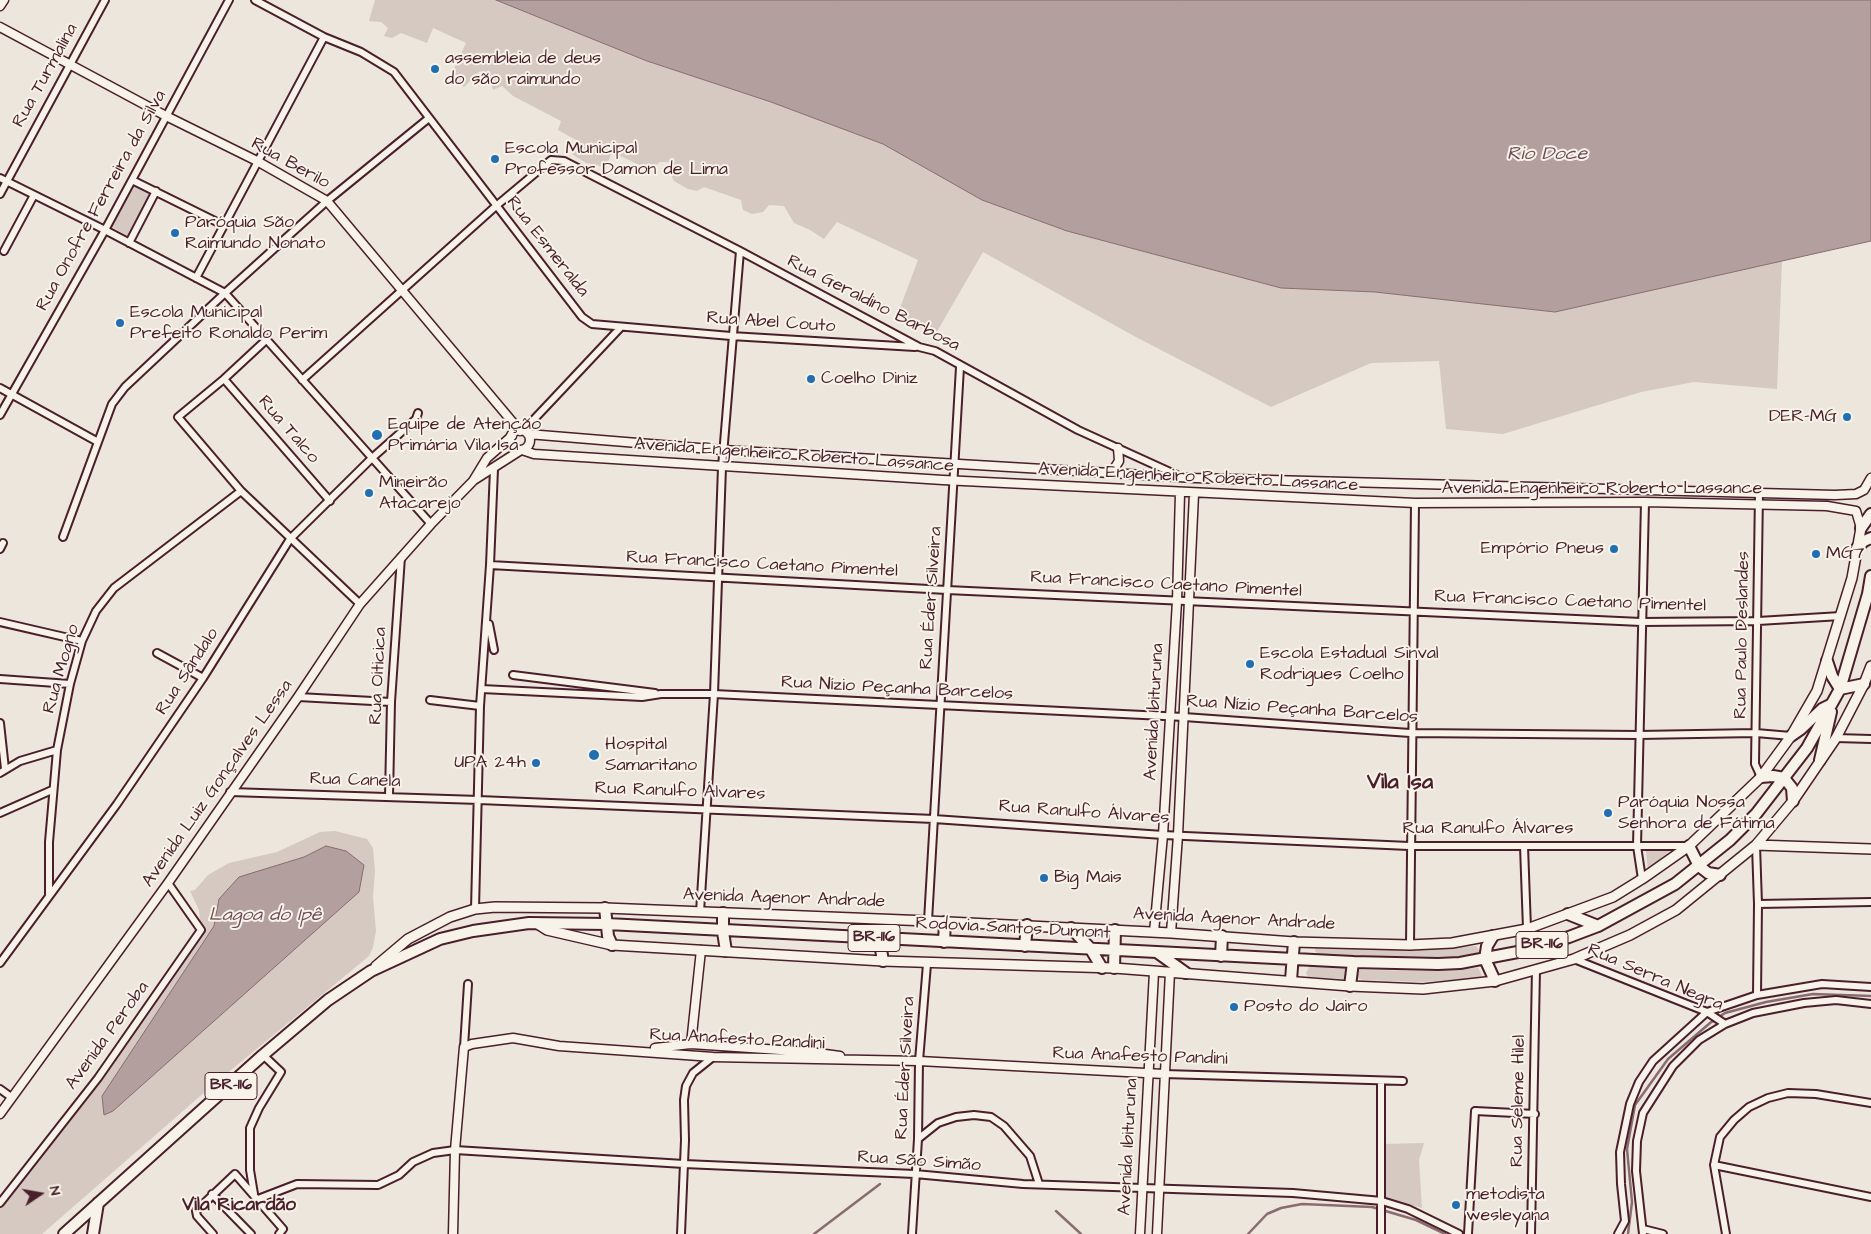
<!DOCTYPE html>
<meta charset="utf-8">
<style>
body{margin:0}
#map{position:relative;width:1871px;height:1234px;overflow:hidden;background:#ece6dd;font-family:"Architects Daughter",sans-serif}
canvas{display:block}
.north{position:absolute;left:15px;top:1169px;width:50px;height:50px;-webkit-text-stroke:4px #f7f3e8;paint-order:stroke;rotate:78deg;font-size:14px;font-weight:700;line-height:20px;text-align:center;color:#4a1f2b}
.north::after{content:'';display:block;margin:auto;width:18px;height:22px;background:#4a1f2b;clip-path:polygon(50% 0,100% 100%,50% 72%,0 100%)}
</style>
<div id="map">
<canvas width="1871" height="1234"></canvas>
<div class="north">N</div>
</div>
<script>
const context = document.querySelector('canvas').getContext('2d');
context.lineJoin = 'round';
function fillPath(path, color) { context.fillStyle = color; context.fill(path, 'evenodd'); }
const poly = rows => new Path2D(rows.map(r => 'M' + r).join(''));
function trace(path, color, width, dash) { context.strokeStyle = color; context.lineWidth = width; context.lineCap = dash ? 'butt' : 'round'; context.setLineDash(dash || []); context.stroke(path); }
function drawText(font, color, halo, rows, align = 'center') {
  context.font = font + ' "Architects Daughter",sans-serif'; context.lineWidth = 4; context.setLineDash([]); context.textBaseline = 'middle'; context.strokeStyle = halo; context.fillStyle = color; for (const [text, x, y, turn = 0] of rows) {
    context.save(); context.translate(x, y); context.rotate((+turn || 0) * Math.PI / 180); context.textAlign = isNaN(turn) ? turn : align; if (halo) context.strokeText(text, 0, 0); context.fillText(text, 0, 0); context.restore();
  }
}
const green = poly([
 [375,0,496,0,647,61,771,102,883,144,982,200,1067,231,1281,288,1375,292,1555,312,1782,261,1777,389,1694,382,1641,392,1503,434,1446,429,1439,361,1371,363,1271,407,1134,336,983,252,935,335,897,316,918,260,837,222,824,239,810,230,794,223,784,206,769,205,763,212,752,214,743,210,741,200,704,187,697,191,688,189,674,181,669,171,669,162,660,162,650,170,612,152,606,167,586,163,572,154,576,140,558,130,561,121,513,96,502,86,493,90,489,75,480,71,464,87,450,77,466,43,433,28,427,43,401,33,392,38,384,36,388,28,381,22,369,21],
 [133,181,154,192,130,237,110,226],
 [335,831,367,839,373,848,375,871,373,897,376,931,373,947,369,956,207,1090,42,1234,0,1234,0,1204,40,1155,201,933,199,910,190,891,195,890,208,875,229,863,277,852,320,832],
 [1646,851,1670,851,1648,870],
 [1320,945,1417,949,1476,946,1481,953,1478,955,1432,959,1319,955,1315,951,1316,947],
 [1310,965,1345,966,1347,977,1344,979,1308,977,1306,973],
 [1478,968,1482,975,1479,978,1422,982,1362,980,1358,978,1357,972,1360,970,1430,971],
 [1424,1143,1419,1160,1422,1208,1383,1198,1384,1144]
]);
const water = poly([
 [496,0,1871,0,1871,241,1555,312,1375,292,1281,288,1067,231,982,200,883,144,771,102,647,61,496,0],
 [326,846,346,851,364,865,359,892,113,1111,104,1115,102,1096,214,926,219,899,239,877,304,857,326,846]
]);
const stream = poly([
 [1056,1211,1081,1234],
 [814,1234,880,1184],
 [1248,1234,1267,1214,1281,1208,1302,1204,1372,1207,1416,1220,1445,1234],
 [1628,1234,1632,1202,1627,1149,1635,1105,1668,1059,1710,1023,1725,1013,1766,1002,1813,994,1871,996]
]);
const minor = poly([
 [255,0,324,37,361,52,394,72,582,317,592,324,731,336,915,347],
 [0,178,105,230,225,293,431,524],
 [132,180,223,225],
 [0,194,105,0],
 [129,243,156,191],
 [4,251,34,195],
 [196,278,324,37],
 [266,340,224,379,178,417,241,491,360,604],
 [224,379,330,501],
 [302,380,496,206,551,160,564,161,740,251,919,347,935,351,1078,430,1179,476],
 [0,388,98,442],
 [0,415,105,230,229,0],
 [523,431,621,327],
 [1759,492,1755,764,1761,777],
 [63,537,112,404,125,387,225,293,327,201,429,118],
 [0,549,3,543],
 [490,565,947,590,1641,622,1758,621,1841,616],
 [0,622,82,641],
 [489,624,494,650],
 [157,653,203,678],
 [513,675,655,693],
 [0,679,70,684],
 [482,689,642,697,661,694,714,694,1184,717,1410,733,1639,735,1756,733,1791,736],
 [298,697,391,702],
 [430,700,480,706],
 [0,723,5,769],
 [1836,738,1871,739],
 [0,773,20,761,57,750],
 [230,792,479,800,934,819,1163,835,1409,846,1687,846],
 [389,796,391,702,401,557],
 [0,813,52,790],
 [1756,845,1758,904,1757,995],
 [1524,846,1527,929],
 [1642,879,1637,846,1645,502],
 [49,894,49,842,57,750,70,684,82,641,96,611,114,588,241,491],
 [1758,904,1871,902],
 [475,909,480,706,490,565,494,469],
 [700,912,714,694,722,467,740,251],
 [928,921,960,367],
 [1410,945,1415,503],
 [1574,959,1707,1012,1725,1024],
 [0,963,117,804,203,678,290,539,372,458,416,419,418,413],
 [464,1047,468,984],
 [1164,1074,1403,1081],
 [1381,1081,1381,1234],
 [0,1089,11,1097],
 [918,1139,938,1123,956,1117,974,1115,991,1117,1004,1126,1030,1156,1039,1184],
 [1714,1165,1871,1197],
 [212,1194,251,1234],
 [254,1194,250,1170,250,1128,259,1108,281,1072,263,1055],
 [258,1199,297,1184,378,1185,399,1175,413,1162,433,1153,455,1150,684,1164,915,1174,1023,1184,1293,1193,1382,1201,1408,1209,1459,1234],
 [0,1203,98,1078,201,930,168,883],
 [1643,1229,1663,1234],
 [213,1234,197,1216,196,1211,235,1174,283,1229,279,1234],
 [681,1234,685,1140,684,1100,686,1086,693,1073,713,1057],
 [912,1234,918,1139,919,1061,927,964],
 [1468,1234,1475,1111,1535,1114],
 [1531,1234,1536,969],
 [1618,1234,1625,1221,1621,1184,1620,1152,1630,1104,1639,1082,1653,1061,1707,1012,1757,995,1822,984,1871,987],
 [1643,1234,1636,1171,1637,1141,1643,1113,1673,1066,1699,1040,1725,1024,1753,1013,1804,1003,1836,1000,1871,1004],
 [1726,1234,1714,1165,1720,1137,1734,1120,1749,1107,1768,1098,1788,1093,1816,1094,1871,1103]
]);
const tertiary = poly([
 [0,6,4,0],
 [0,27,166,116,257,161,327,201,520,431],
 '510 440a10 10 0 1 1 20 0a10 10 0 1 1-20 0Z',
 [528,434,723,450,1195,478,1835,495,1856,494,1864,490,1871,478],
 [522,450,534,454,943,480,1415,503,1645,502,1827,506,1856,511,1861,528],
 [1112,472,1119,461,1118,448],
 [474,480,521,450],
 [1154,932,1163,835,1177,601,1180,493],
 [1171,933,1178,835,1194,494],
 [691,1044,701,950],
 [655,1048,691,1044,810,1052,840,1056],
 [0,1114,168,883,298,697,360,604,431,524,473,481,487,458,512,436],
 [453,1234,455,1150,464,1047,472,1044,513,1038,559,1046,713,1057,919,1061,1164,1074],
 [1140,1234,1154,972],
 [1157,1234,1170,972]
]);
const secondary = poly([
 [1756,845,1871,849],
 [536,923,547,930,612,945,883,961,1114,968,1350,986,1423,989,1495,981,1574,959,1630,935,1676,910,1756,845,1793,801,1836,738,1864,684,1871,666],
 [376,966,408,939,450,917,475,909,495,907,605,908,928,921,1171,933,1294,942,1410,945,1452,943,1527,929,1613,897,1642,879,1689,846,1761,777,1791,736,1817,691,1852,578,1861,528]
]);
const trunk = poly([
 [1861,528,1871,514],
 [1857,548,1864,541,1871,538],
 [1827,661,1832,676,1840,689],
 [1840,689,1864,684],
 [1791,736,1801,729,1822,709,1830,705],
 [1820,760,1831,712],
 [1761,777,1773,776,1784,778,1792,788,1793,801],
 [1689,846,1699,866,1708,873,1720,875],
 [605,908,608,936,612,945],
 [723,913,723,932,726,951],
 [1568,914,1598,926],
 [1071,928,1090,948,1102,968],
 [1493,936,1487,946,1485,959,1495,981],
 [879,938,883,961],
 [944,942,945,922],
 [1025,946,1027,925],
 [1158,953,1186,973],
 [1221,956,1222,936],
 [1114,968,1115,930],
 [1291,980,1294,942],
 [1350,986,1353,962],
 [64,1234,263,1055,328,1000,371,971,440,939,473,931,529,923,607,924,1353,962,1438,964,1460,963,1523,951,1569,937,1598,926,1675,884,1730,840,1756,814,1807,748,1840,689,1868,594,1871,576],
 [93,1234,98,1203]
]);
const markers = [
 [435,69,5,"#1f6fb2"],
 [495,159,5,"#1f6fb2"],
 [175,233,5,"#1f6fb2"],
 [120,323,5,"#1f6fb2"],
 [811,379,5,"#1f6fb2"],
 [1847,417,5,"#1f6fb2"],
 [377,435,6,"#1f6fb2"],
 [369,493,5,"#1f6fb2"],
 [1614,549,5,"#1f6fb2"],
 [1816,554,5,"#1f6fb2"],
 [1250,664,5,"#1f6fb2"],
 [594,755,6,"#1f6fb2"],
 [536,763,5,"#1f6fb2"],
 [1608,813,5,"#1f6fb2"],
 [1044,878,5,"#1f6fb2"],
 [1234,1007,5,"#1f6fb2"],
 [1456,1205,5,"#1f6fb2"]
];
const shields = [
 [874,938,52],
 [1542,945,52],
 [231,1086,52]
];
const shieldNames = [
 ["BR-116",874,938],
 ["BR-116",1542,945],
 ["BR-116",231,1086]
];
const poiNames = [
 ["assembleia de deus",445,59],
 ["do são raimundo",445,80],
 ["Escola Municipal",505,149],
 ["Professor Damon de Lima",505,170],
 ["Paróquia São",185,223],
 ["Raimundo Nonato",185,244],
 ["Escola Municipal",130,313],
 ["Prefeito Ronaldo Perim",130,334],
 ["Coelho Diniz",821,379],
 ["DER-MG",1837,417,"right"],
 ["Equipe de Atenção",388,425],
 ["Primária Vila Isa",388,446],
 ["Mineirão",379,483],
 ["Atacarejo",379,504],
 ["Empório Pneus",1604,549,"right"],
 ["MG7",1826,554],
 ["Escola Estadual Sinval",1260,654],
 ["Rodrigues Coelho",1260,675],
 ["Hospital",605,745],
 ["Samaritano",605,766],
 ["UPA 24h",526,763,"right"],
 ["Paróquia Nossa",1618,803],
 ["Senhora de Fátima",1618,824],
 ["Big Mais",1054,878],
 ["Posto do Jairo",1244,1007],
 ["metodista",1466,1195],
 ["wesleyana",1466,1216]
];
const streetNames = [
 ["Rua Turmalina",46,76,-61],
 ["Rua Berilo",290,164,29],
 ["Rua Onofre Ferreira da Silva",102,201,-61],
 ["Rua Esmeralda",547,247,52],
 ["Rua Geraldino Barbosa",873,304,27],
 ["Rua Abel Couto",771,323,4],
 ["Rua Talco",288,430,49],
 ["Avenida Engenheiro Roberto Lassance",794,456,4],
 ["Avenida Engenheiro Roberto Lassance",1198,478,3],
 ["Avenida Engenheiro Roberto Lassance",1602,489],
 ["Rua Francisco Caetano Pimentel",762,565,3],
 ["Rua Francisco Caetano Pimentel",1166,585,3],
 ["Rua Éder Silveira",932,598,-86],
 ["Rua Francisco Caetano Pimentel",1570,602,2],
 ["Rua Paulo Deslandes",1743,635,-89],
 ["Rua Mogno",62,669,-74],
 ["Rua Sândalo",188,672,-57],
 ["Rua Oiticica",379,676,-87],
 ["Rua Nízio Peçanha Barcelos",897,689,3],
 ["Rua Nízio Peçanha Barcelos",1302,710,4],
 ["Avenida Ibituruna",1155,712,-87],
 ["Rua Canela",355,781,2],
 ["Avenida Luiz Gonçalves Lessa",218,784,-55],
 ["Rua Ranulfo Álvares",680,792,2],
 ["Rua Ranulfo Álvares",1084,813,4],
 ["Rua Ranulfo Álvares",1488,829],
 ["Avenida Agenor Andrade",784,899,2],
 ["Avenida Agenor Andrade",1234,920,3],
 ["Rodovia Santos Dumont",1013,929,3],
 ["Rua Serra Negra",1655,978,23],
 ["Avenida Peroba",108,1036,-54],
 ["Rua Anafesto Pandini",737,1040,3],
 ["Rua Anafesto Pandini",1140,1057,2],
 ["Rua Éder Silveira",906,1068,-87],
 ["Rua Seleme Hilel",1519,1101,-89],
 ["Avenida Ibituruna",1129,1147,-87],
 ["Rua São Simão",919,1162,4]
];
const waterNames = [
 ["Rio Doce",1547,155],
 ["Lagoa do Ipê",265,916]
];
const neighbourhoodNames = [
 ["Vila Ricardão",239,1206]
];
const districtNames = [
 ["Vila Isa",1400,783]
];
fillPath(green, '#d5c9c2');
fillPath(water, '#b39f9d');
trace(water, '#896c6f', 1);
trace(stream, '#896c6f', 2.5);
trace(minor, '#4a1f2b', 10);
trace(tertiary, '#4a1f2b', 11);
trace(secondary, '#4a1f2b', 12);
trace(trunk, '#4a1f2b', 14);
trace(minor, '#f7f3e8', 6);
trace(tertiary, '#f7f3e8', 8);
trace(secondary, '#f7f3e8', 9);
trace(trunk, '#f7f3e8', 10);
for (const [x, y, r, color] of markers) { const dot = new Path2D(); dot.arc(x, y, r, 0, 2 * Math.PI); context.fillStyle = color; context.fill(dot); trace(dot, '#f7f3e8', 2); }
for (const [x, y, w] of shields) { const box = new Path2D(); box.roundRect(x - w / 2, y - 13.5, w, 27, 4); context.fillStyle = '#f7f3e8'; context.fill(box); trace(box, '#4a1f2b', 1); }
drawText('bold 16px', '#4a1f2b', null, shieldNames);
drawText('18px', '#4a1f2b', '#f7f3e8', poiNames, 'left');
drawText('18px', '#4a1f2b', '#f7f3e8', streetNames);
drawText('italic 19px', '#6f4c53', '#f7f3e8', waterNames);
drawText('bold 19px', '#4a1f2b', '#f7f3e8', neighbourhoodNames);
drawText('bold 22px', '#4a1f2b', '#f7f3e8', districtNames);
</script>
